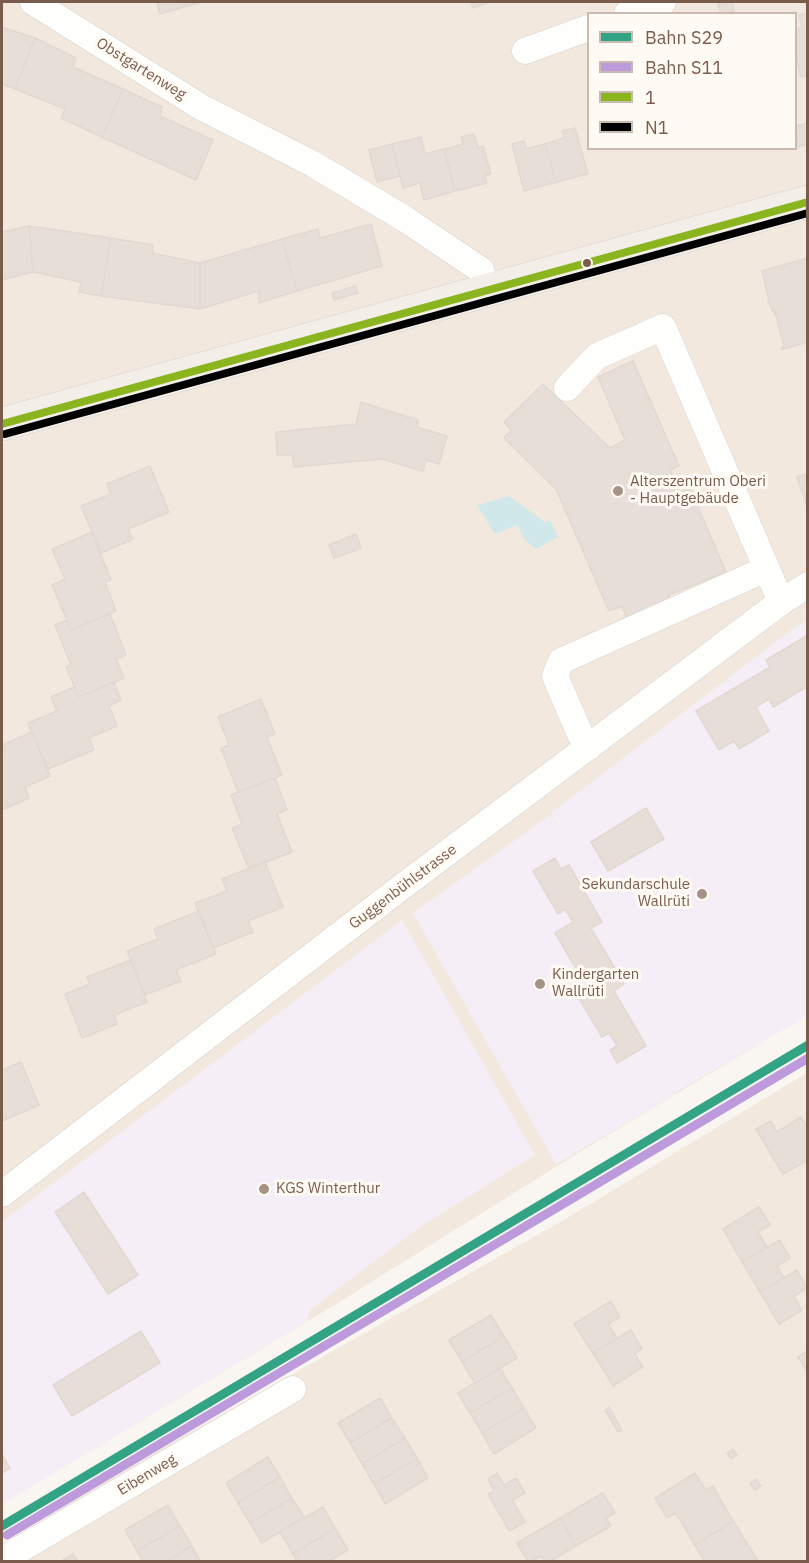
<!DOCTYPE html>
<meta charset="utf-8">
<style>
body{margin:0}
#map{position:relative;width:809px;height:1563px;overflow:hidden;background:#f9f5f0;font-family:"IBM Plex Sans",sans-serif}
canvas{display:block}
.frame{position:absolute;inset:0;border:3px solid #7a5c4d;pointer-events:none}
.legend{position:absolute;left:587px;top:12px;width:210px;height:138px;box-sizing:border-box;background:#fffaf3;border:2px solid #cabbb1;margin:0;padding:8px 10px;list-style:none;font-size:18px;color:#7a5c4d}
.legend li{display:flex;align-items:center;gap:12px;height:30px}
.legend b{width:30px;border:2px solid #cabbb1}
</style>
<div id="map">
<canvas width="809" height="1563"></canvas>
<div class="frame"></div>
<ul class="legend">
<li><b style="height:8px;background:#32a384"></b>Bahn S29</li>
<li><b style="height:8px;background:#bc9adb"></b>Bahn S11</li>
<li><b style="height:8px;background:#8ab51f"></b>1</li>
<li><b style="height:8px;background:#000"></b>N1</li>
</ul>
</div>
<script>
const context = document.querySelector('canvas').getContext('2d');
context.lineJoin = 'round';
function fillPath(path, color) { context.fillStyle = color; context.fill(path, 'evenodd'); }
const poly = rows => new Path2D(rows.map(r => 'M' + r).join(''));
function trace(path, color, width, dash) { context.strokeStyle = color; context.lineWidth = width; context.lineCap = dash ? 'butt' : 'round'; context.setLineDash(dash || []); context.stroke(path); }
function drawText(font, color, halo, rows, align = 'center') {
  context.font = font + ' "IBM Plex Sans",sans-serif'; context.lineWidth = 6; context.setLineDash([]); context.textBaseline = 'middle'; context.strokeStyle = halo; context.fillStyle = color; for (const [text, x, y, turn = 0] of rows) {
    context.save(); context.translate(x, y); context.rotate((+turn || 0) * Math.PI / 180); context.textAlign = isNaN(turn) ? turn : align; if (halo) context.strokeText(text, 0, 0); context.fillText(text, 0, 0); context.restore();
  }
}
const residential = poly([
 [2,2,808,2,807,1015,583,1150,328,1309,2,1504],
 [588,14,796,14,796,148,588,148],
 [807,1073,807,1561,2,1562,2,1545,108,1479,567,1218]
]);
const education = poly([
 [807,620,807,1016,674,1093,665,1079,674,1095,556,1164,413,913,550,815,557,826,551,813,794,628],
 [402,920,535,1155,420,1227,310,1310,307,1321,2,1504,2,1222]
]);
const water = poly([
 [509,496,545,522,550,520,558,537,536,549,525,540,517,525,495,534,477,505]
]);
const building = poly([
 [157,2,198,2,198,3,160,14,157,2],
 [470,2,489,2,473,8,470,2],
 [727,2,732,2,734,11,721,14,718,4,727,2],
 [808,13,808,76,801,77,796,57,796,29,802,27,799,15,808,13],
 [2,27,35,38,15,89,2,84,2,27],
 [35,38,76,58,73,67,123,89,102,137,61,118,65,109,15,89,35,38],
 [123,89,162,107,160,116,213,140,196,180,102,137,123,89],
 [808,123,808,144,797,147,796,126,808,123],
 [575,128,588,174,556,182,545,144,564,138,562,131,575,128],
 [474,134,478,148,483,146,491,174,485,176,487,183,455,191,444,149,463,144,461,137,474,134],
 [421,137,425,154,444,149,455,191,424,200,420,183,403,188,392,144,421,137],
 [524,141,526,149,545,144,556,182,524,191,512,144,524,141],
 [392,144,400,176,377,182,369,150,392,144],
 [371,224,382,266,297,291,282,239,318,229,320,238,371,224],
 [29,226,33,272,2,280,2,232,29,226],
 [29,226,111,238,101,296,79,292,81,282,33,272,29,226],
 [111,238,153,245,152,253,200,263,200,309,101,296,111,238],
 [282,239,297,291,259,303,259,291,200,309,200,263,282,239],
 [808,258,808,342,783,349,781,349,784,346,775,312,773,312,768,300,769,300,762,271,808,258],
 [356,286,358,293,334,300,332,293,356,286],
 [633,361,679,466,670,470,679,493,690,488,726,572,668,595,671,600,627,619,622,606,609,611,556,489,504,438,511,430,504,422,543,384,610,448,625,440,598,377,633,361],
 [361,402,418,420,417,427,447,436,439,464,426,460,423,471,381,459,294,467,292,455,277,455,276,432,356,424,361,402],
 [150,466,169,512,128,529,133,539,101,553,81,506,111,494,107,484,150,466],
 [808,473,808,509,797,477,808,473],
 [92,532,111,580,105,582,116,611,71,630,52,585,65,579,52,549,92,532],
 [356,534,361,548,334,558,329,545,356,534],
 [110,614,126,655,116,659,124,678,79,697,66,667,71,665,55,625,67,620,71,630,110,614],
 [808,635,808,686,773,707,769,699,756,707,769,731,739,749,734,741,719,750,696,711,770,667,766,660,808,635],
 [114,682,121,700,109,706,117,726,89,738,94,750,48,769,28,723,57,711,51,697,74,687,79,697,114,682],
 [261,699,275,734,267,737,282,775,238,792,221,748,229,745,218,717,261,699],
 [32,732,50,776,25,787,29,798,2,810,2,754,5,752,2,745,32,732],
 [275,778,287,810,277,814,292,852,249,869,232,828,242,824,231,795,275,778],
 [646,808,664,839,608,871,591,842,646,808],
 [555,858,561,869,569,865,602,922,591,928,624,984,614,991,646,1046,617,1063,610,1050,617,1046,609,1033,602,1037,577,995,595,984,587,971,580,975,555,933,573,922,565,909,558,914,533,871,555,858],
 [265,862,283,907,248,921,253,932,213,948,195,903,227,891,222,879,265,862],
 [199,911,216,954,176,970,181,981,145,995,127,951,158,939,154,929,199,911],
 [131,960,147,1002,114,1015,117,1024,82,1038,65,994,90,984,87,977,131,960],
 [21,1062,39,1105,2,1121,2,1070,21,1062],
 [801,1117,808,1128,808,1160,783,1174,756,1129,771,1121,777,1132,801,1117],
 [84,1192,138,1275,108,1294,55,1212,84,1192],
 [759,1207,770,1225,758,1232,767,1247,742,1262,723,1229,759,1207],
 [780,1240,790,1258,777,1266,784,1278,760,1292,742,1262,780,1240],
 [797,1270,807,1288,794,1296,802,1310,779,1324,760,1292,797,1270],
 [611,1301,620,1317,608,1324,617,1338,593,1353,574,1324,611,1301],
 [491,1315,504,1336,462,1362,449,1340,491,1315],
 [631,1330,642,1349,635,1354,643,1367,613,1386,593,1353,631,1330],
 [141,1331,160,1363,72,1416,53,1385,141,1331],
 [504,1336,517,1358,475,1383,462,1362,504,1336],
 [808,1351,808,1373,798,1357,808,1351],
 [500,1368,512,1388,470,1413,458,1393,500,1368],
 [512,1388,524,1408,482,1433,470,1413,512,1388],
 [380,1398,392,1418,350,1443,338,1423,380,1398],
 [609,1407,622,1430,618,1432,605,1410,609,1407],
 [524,1408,536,1428,494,1454,482,1433,524,1408],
 [392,1418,405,1438,362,1464,350,1443,392,1418],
 [405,1438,417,1458,374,1484,362,1464,405,1438],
 [733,1449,737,1455,731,1459,727,1453,733,1449],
 [2,1454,10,1468,2,1473,2,1454],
 [268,1457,280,1477,238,1503,226,1483,268,1457],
 [417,1458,428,1478,385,1504,374,1484,417,1458],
 [497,1473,504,1485,516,1478,525,1493,512,1500,525,1522,509,1531,488,1494,494,1491,488,1479,497,1473],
 [695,1473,706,1490,713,1486,733,1521,695,1545,676,1513,667,1518,655,1498,695,1473],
 [280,1477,292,1498,250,1523,238,1503,280,1477],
 [756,1479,761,1486,755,1490,750,1483,756,1479],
 [603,1493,615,1513,606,1518,611,1526,576,1546,560,1518,603,1493],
 [292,1498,304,1517,262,1543,250,1523,292,1498],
 [168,1505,180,1526,137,1551,125,1530,168,1505],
 [323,1507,335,1528,293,1554,280,1532,323,1507],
 [560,1518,576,1546,549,1562,545,1562,542,1556,528,1562,517,1543,560,1518],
 [733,1521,757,1559,753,1562,705,1562,695,1545,733,1521],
 [180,1526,192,1546,166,1562,144,1562,137,1551,180,1526],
 [335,1528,348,1550,328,1562,298,1562,293,1554,335,1528],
 [192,1546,201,1562,166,1562,192,1546],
 [73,1554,78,1562,60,1562,73,1554]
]);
const minor = poly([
 [33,2,201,107,313,164,405,219,481,270,486,290],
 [627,14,663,2],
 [525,51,588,28],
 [567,388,597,356,663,327,781,602],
 [589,747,580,734,555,676,561,661,766,569],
 [2,1194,399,889,781,602,808,585],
 [2,1560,293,1389]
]);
const major = poly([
 [2,424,808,202]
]);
const bus1 = poly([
 [2,424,808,202]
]);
const bus2 = poly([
 [5,434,808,213]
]);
const rail1 = poly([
 [2,1526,808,1045]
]);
const rail2 = poly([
 [7,1535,808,1058]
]);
const markers = [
 [587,263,5,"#7a5c4d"],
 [618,491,6,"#a69286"],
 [702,894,6,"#a69286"],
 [540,984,6,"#a69286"],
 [264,1189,6,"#a69286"]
];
const streetNames = [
 ["Obstgartenweg",141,69,32],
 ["Guggenbühlstrasse",403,887,-37],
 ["Eibenweg",147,1475,-31]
];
const poiNames = [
 ["Alterszentrum Oberi",630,482],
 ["- Hauptgebäude",630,499],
 ["Sekundarschule",690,885,"right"],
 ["Wallrüti",690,902,"right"],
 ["Kindergarten",552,975],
 ["Wallrüti",552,992],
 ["KGS Winterthur",276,1189]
];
fillPath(residential, '#f2e8de');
fillPath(education, '#f6eef6');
fillPath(water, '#d0e8ea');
fillPath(building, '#e6ded7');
trace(building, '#e2d8d2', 1.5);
trace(minor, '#d7d1cb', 27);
trace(major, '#dad1cc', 34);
trace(minor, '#fefefd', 26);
trace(major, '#f3eee8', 33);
trace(bus1, '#8ab51f', 8);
trace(bus2, '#000', 8);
trace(rail1, '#32a384', 9);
trace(rail2, '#bc9adb', 9);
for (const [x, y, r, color] of markers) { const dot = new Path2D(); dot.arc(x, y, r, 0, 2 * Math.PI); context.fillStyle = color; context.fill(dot); trace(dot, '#fffaf3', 2); }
drawText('15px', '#7a5c4d', '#fffaf3', streetNames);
drawText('15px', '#7a5c4d', '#fffaf3', poiNames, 'left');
</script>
